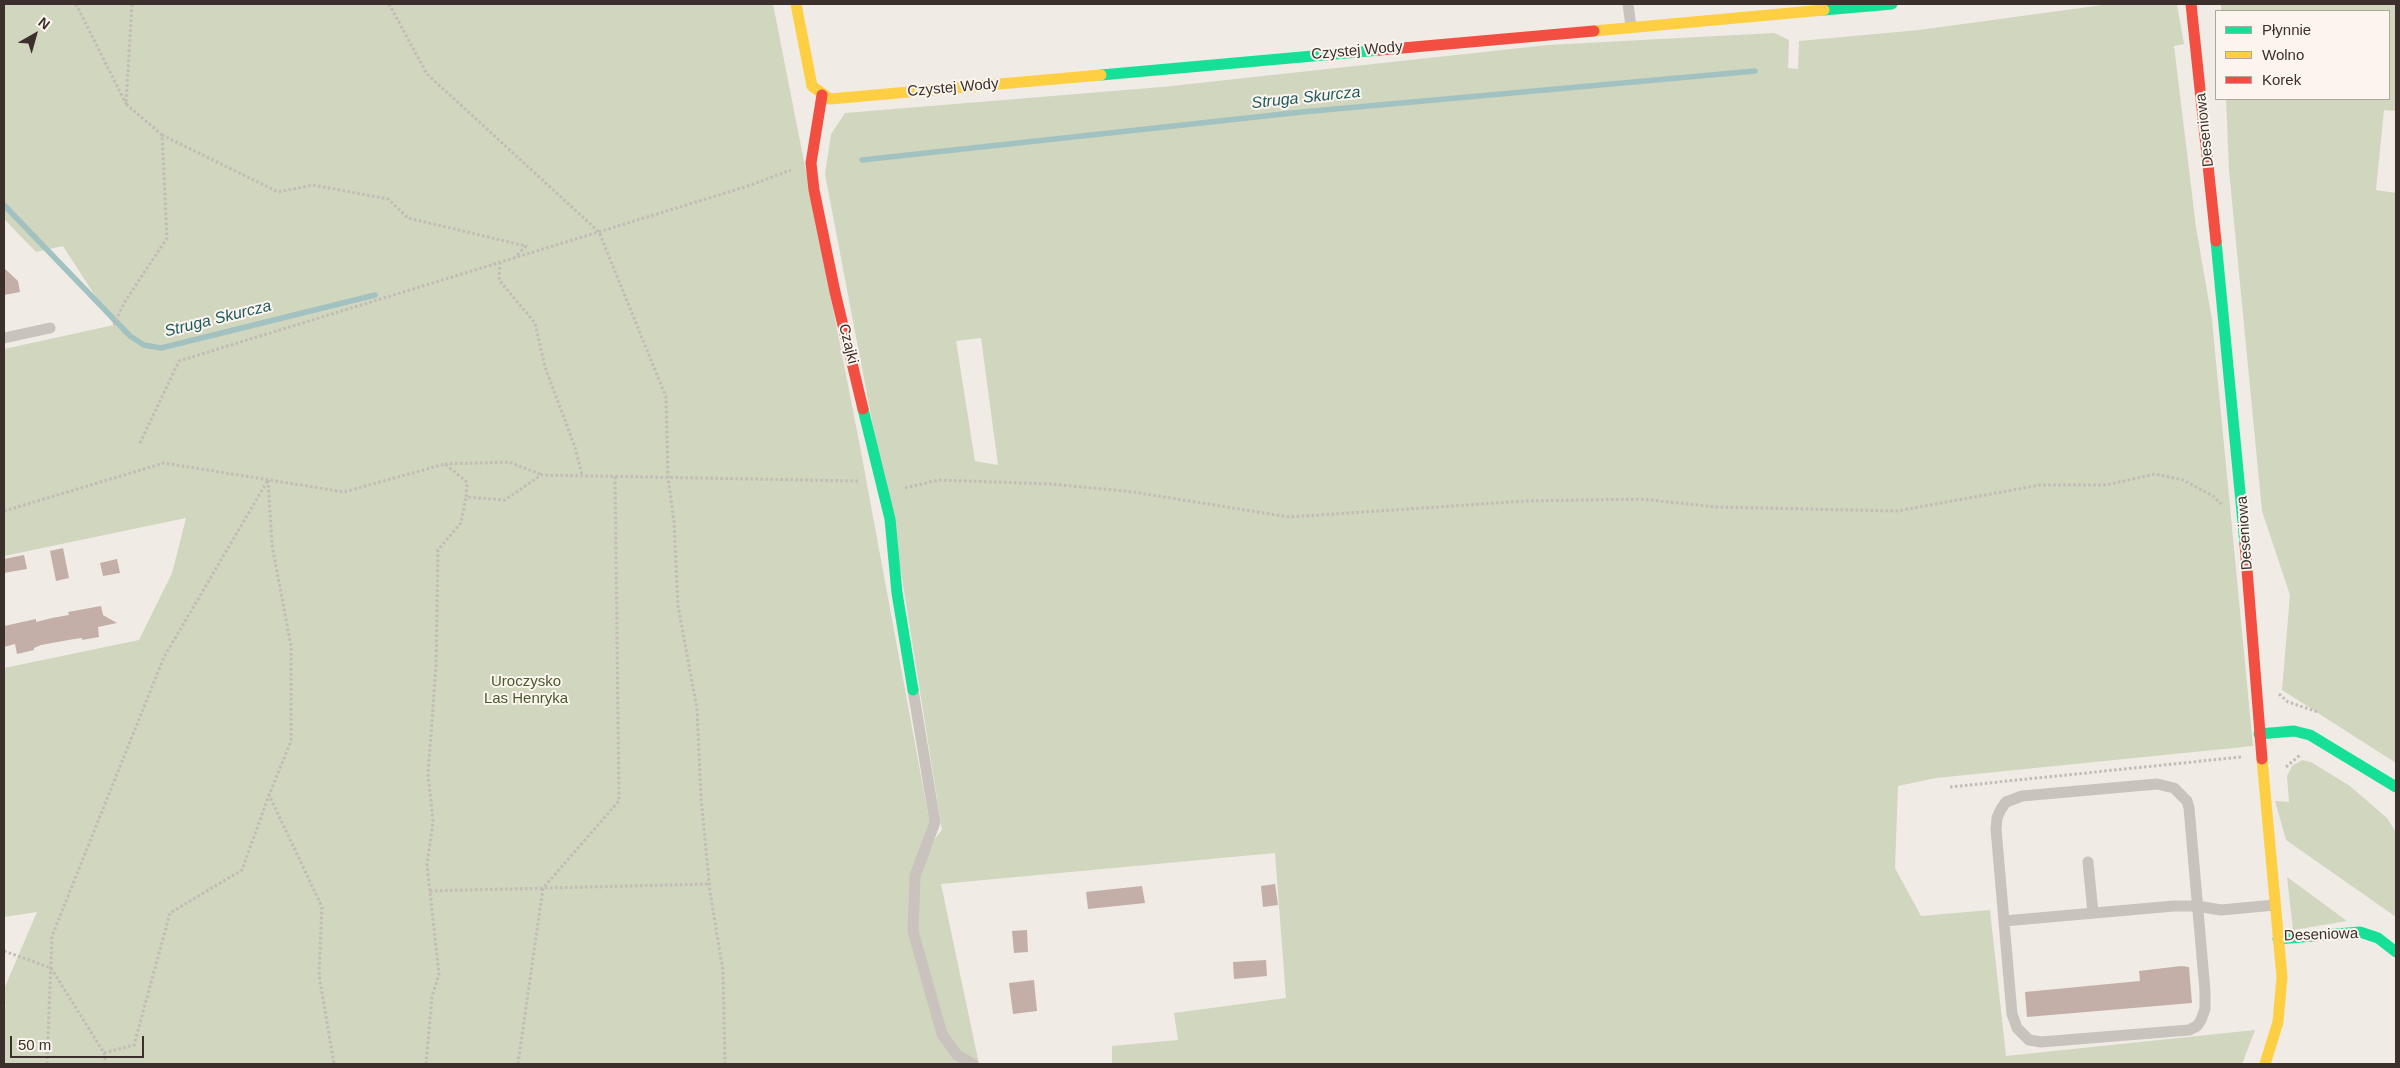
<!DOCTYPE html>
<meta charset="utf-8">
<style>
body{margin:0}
#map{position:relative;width:2400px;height:1068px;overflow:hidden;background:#f0ebe5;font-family:Helvetica,sans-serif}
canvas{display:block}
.frame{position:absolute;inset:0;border:5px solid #3b302b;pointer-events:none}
.legend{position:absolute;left:2215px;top:10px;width:175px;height:90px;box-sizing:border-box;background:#fbf5ee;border:1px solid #aea6a0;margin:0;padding:6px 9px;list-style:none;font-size:15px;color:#3b302b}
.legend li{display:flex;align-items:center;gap:10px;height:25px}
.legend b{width:25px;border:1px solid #aea6a0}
.north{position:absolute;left:10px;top:10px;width:50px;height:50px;-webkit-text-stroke:4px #fbf5ee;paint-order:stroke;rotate:38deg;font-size:14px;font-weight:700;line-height:20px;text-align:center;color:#3b302b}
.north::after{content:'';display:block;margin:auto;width:18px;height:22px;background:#3b302b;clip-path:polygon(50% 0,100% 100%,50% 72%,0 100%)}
.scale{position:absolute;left:10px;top:1036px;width:134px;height:22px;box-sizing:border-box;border:2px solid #3b302b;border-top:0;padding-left:6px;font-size:15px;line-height:18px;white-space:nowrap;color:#3b302b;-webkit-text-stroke:4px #fbf5ee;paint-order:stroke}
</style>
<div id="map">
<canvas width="2400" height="1068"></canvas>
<div class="frame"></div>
<ul class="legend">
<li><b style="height:6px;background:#16e098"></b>Płynnie</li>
<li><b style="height:6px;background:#ffcf43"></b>Wolno</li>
<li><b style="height:6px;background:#f24e42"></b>Korek</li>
</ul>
<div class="north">N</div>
<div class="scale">50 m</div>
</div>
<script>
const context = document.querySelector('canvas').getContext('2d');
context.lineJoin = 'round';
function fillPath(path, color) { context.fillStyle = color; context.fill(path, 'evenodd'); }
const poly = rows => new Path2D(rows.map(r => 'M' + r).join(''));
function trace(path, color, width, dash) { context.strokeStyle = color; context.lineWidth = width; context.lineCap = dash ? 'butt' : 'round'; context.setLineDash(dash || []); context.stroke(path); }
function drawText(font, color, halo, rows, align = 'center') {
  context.font = font + ' Helvetica,sans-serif'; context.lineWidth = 4; context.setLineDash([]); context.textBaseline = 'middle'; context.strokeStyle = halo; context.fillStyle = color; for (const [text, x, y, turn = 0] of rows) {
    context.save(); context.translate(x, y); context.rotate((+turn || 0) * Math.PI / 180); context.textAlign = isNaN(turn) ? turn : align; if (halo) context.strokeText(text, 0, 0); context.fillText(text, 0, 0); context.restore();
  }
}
const green = poly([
 [4,4,773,4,859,441,933,841,942,830,902,578,825,174,831,134,845,113,1162,87,1548,45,1774,33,1789,40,1788,68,1798,69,1799,41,1919,30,2110,4,2175,4,2177,5,2184,44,2174,46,2196,227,2212,320,2253,746,1936,778,1898,786,1895,868,1921,916,1990,910,2006,1056,2255,1030,2242,1064,1112,1064,1112,1046,1178,1040,1174,1013,1286,998,1275,853,941,884,979,1064,4,1064,4,1009,6,1005,4,1004,4,989,37,912,4,917,4,668,139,640,172,573,186,518,4,556,4,349,114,325,63,246,36,252,4,219],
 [981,338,998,465,975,461,956,341],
 [2221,4,2396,4,2396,111,2384,110,2376,190,2396,193,2396,763,2282,690,2290,595,2262,511,2229,170,2226,99,2389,99,2389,11,2221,11],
 [2302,760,2311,762,2350,786,2387,818,2396,832,2396,917,2286,840,2275,801,2289,802,2287,776,2292,766],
 [2287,877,2347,921,2293,930]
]);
const stream = poly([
 [862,160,1302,112,1755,71],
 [4,205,130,336,144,345,161,348,375,295]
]);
const building = poly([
 [4,268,18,281,20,292,4,295],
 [63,548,69,578,56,581,50,551],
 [24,555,27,569,4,573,4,559],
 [117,559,120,573,103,576,100,563],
 [101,606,103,615,117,623,98,627,99,637,82,640,82,638,74,639,41,645,34,648,34,650,17,654,15,644,4,647,4,626,36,619,36,622,52,618,69,615,68,612],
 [1275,884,1278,905,1263,907,1261,886],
 [1142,886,1145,903,1088,909,1086,892],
 [1027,930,1028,952,1014,953,1012,931],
 [1266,960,1267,976,1234,979,1233,962],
 [2181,966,2189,967,2192,1003,2027,1017,2025,992,2140,981,2139,971],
 [1034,980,1037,1011,1013,1014,1009,983]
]);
const path = poly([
 [76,4,126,104],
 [389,4,427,74,599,232,666,397,668,477,674,522,678,606,697,709,701,798,710,892,723,971,725,1064],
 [162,135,278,192,313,185,388,199,408,218,526,246,515,257],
 [500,262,499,280,535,323,545,367,575,447,582,475],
 [114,325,124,303,167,238,162,135,126,104,132,4],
 [140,443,179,361,748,186,791,170],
 [445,464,509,462,540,474],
 [268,480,272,545,291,646,291,741,269,795,322,907,319,975,334,1064],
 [905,488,938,480,1052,484,1133,492,1289,517,1526,501,1641,499,1716,507,1897,511,2040,485,2106,485,2155,474,2183,480,2213,496,2221,504],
 [4,511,164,463,344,492,445,464,467,482,466,497,505,500,541,475,859,481],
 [2279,694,2288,702,2318,712],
 [2286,767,2300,755],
 [1950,787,2241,757],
 [430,891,709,884],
 [4,951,51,968,104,1053,106,1064],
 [104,1053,134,1045,170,913,242,870,269,795],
 [47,1064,52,936,164,657,268,480],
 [426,1064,432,997,439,974,427,865,433,821,428,774,436,667,438,550,461,523,466,497],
 [518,1064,543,888,619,801,615,476]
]);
const lane = poly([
 [1628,4,1631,26],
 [4,338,50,328],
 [913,690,935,822,915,876,913,931,942,1034,957,1055,973,1064],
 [2157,784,2174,788,2187,801,2189,808,2205,991,2205,1009,2201,1020,2197,1026,2189,1030,2041,1042,2029,1040,2017,1028,2012,1014,1996,829,1997,818,2001,809,2006,802,2022,796,2157,784],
 [2088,862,2093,913],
 [2004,921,2174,906,2197,906,2221,910,2275,905]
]);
const fast = poly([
 [1824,10,1892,4],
 [1101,75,1380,50],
 [2216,241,2245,544],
 [863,409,890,519,897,593,913,690],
 [2259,734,2294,731,2310,735,2396,787],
 [2278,939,2360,932,2378,938,2396,952]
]);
const slow = poly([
 [796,4,812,86,830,99,1101,75],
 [1594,31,1824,10],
 [2262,759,2282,977,2278,1022,2265,1064]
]);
const jam = poly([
 [2191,4,2216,241],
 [1380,50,1594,31],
 [822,95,811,163,814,190,835,292,863,409],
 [2245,544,2262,759]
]);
const streetNames = [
 ["Czystej Wody",1357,51,-5],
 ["Czystej Wody",953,88,-5],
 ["Deseniowa",2205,130,-96],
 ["Czajki",848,344,76],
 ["Deseniowa",2245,533,-94],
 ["Deseniowa",2321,935,-2]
];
const parkNames = [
 ["Uroczysko",526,682],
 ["Las Henryka",526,699]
];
const waterNames = [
 ["Struga Skurcza",1306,98,-6],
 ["Struga Skurcza",218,319,-14]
];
fillPath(green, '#d1d6bf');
trace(stream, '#a1c2c1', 5.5);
fillPath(building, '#c3afa7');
trace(path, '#c2bbb6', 3, [2.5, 2.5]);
trace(lane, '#c9c3be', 11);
trace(fast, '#16e098', 11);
trace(slow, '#ffcf43', 11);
trace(jam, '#f24e42', 11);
drawText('15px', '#3b302b', '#fbf5ee', streetNames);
drawText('15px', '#4a5a2e', '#fbf5ee', parkNames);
drawText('italic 16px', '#1f5a5e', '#fbf5ee', waterNames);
</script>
